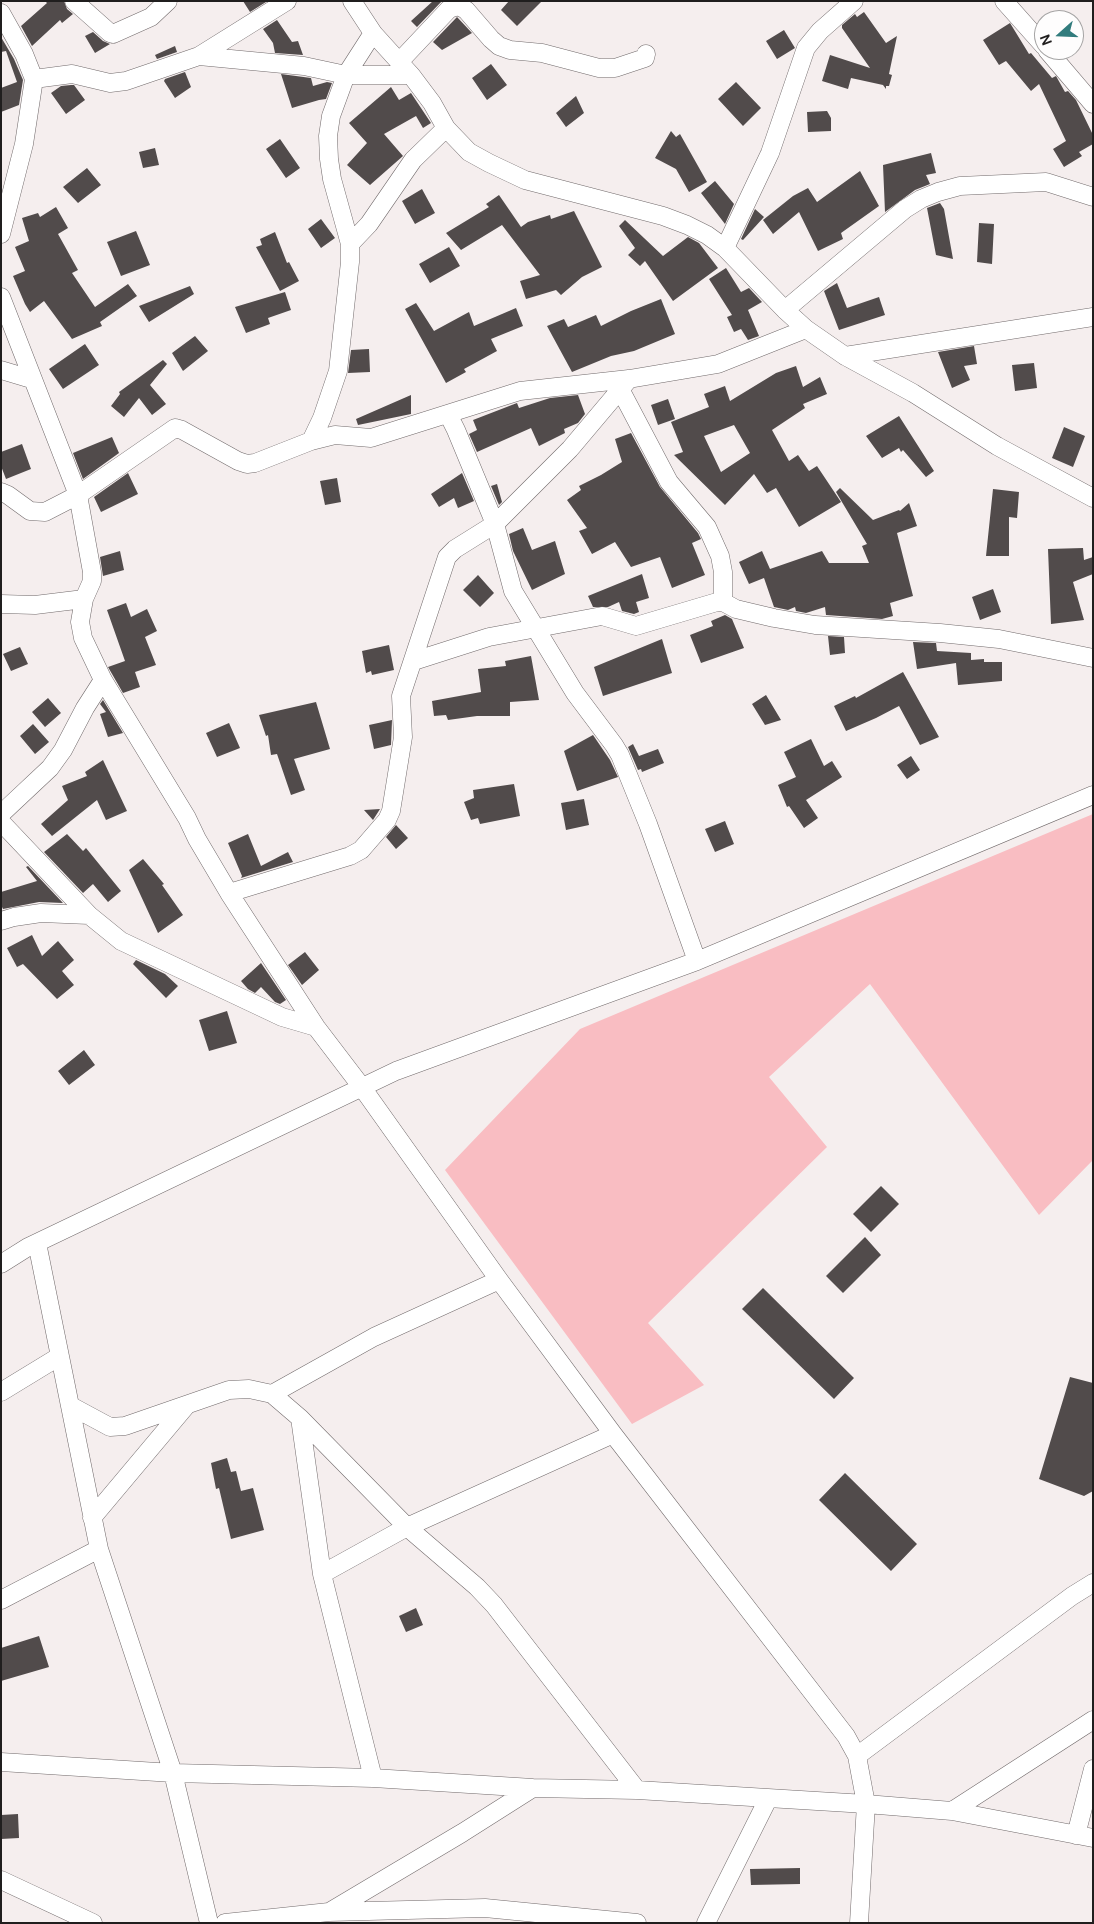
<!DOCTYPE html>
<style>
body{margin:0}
#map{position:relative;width:1094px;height:1924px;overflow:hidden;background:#f5eeee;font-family:"DM Sans",sans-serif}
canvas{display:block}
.frame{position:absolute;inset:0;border:2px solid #201e1e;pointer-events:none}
.north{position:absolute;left:1034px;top:10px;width:50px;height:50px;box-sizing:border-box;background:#fefdfd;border:1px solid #a5a4a4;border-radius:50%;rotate:250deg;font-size:14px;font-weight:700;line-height:20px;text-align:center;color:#201e1e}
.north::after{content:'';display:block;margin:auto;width:18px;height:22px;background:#327c7d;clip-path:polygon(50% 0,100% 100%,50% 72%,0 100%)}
</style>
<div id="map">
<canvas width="1094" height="1924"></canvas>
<div class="frame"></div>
<div class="north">N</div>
</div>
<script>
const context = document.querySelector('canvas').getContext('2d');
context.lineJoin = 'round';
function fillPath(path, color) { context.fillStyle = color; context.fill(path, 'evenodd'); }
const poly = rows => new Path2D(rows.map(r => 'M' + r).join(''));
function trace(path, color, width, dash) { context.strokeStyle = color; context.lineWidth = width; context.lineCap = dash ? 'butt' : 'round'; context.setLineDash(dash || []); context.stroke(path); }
const green = poly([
 [1093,814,1093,1160,1039,1215,870,984,769,1077,827,1147,648,1323,704,1385,632,1424,445,1170,580,1029]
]);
const building = poly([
 [45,1,64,1,67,9,73,14,62,23,60,20,32,46,21,26,47,3],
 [243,1,266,1,266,2,250,12],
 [433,1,442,1,417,27,411,21],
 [509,1,542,1,517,26,501,10],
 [864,12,886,43,897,36,889,74,892,75,889,86,886,86,886,89,883,85,851,78,848,89,822,81,830,55,870,68,842,28,842,25,855,14,857,17],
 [457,17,472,33,442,50,433,42],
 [277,20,292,42,298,41,303,55,275,53,273,43,263,29],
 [1010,23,1029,54,1031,53,1052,78,1056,76,1065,92,1068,91,1076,100,1093,135,1093,144,1079,152,1082,156,1064,167,1053,149,1066,141,1039,84,1031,91,1006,61,999,65,983,40],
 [784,30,795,48,777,59,766,41],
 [93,32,103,41,110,44,95,53,85,36],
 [1,37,14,59,23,80,19,105,1,112,1,88,17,82,6,51,1,52],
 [175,46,177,52,157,59,155,55],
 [491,64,507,85,487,100,472,78],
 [185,72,191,87,175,98,164,81,165,79],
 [281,74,311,78,313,86,327,82,332,83,326,99,319,100,292,108],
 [736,82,761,108,743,126,718,99],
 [71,85,74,85,85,100,66,114,51,93,61,86],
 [391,87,399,100,411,93,431,123,423,128,416,116,384,134,403,156,370,185,347,165,367,143,349,123],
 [576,96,584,113,566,127,556,113],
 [827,111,831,118,831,131,808,132,807,112],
 [671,131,676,137,680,134,707,182,689,192,676,169,655,158],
 [280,139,300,168,286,178,266,149],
 [155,148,159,165,143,168,139,152],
 [931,153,936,173,926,175,930,184,915,190,885,212,883,165],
 [87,168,101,185,78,203,63,187],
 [860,171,879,206,841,233,843,239,818,251,799,212,773,234,763,220,793,196,808,188,817,202],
 [715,181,734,204,725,224,701,193],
 [422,189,435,213,415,224,402,201],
 [499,195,521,227,528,222,550,215,551,219,574,211,602,267,582,277,561,295,556,290,526,299,520,281,540,275,502,225,461,250,446,233,489,207,486,204],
 [940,203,944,209,953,259,936,255,927,208],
 [56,207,68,228,58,234,78,270,72,273,95,307,128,284,137,296,100,322,102,326,72,339,44,301,30,312,25,304,13,276,25,271,15,247,29,241,22,218,38,213,40,217],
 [755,209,764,217,743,240,741,239],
 [321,219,335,238,321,248,308,229],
 [625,220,663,256,688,237,699,243,718,268,673,301,645,261,640,266,628,255,635,248,619,226],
 [979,223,994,224,992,264,977,262],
 [136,231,150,265,121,276,107,242],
 [275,232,287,263,289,262,299,281,280,291,256,247,262,245,260,239],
 [449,247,460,266,430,283,419,264],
 [726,268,741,292,749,288,762,302,748,310,759,336,748,340,741,329,734,332,727,317,732,315,709,279],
 [837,283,847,308,879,297,885,315,839,330,824,291],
 [190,286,194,294,149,322,139,306],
 [285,292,291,310,268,318,270,324,246,333,235,307],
 [661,299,675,334,634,351,611,356,572,372,547,326,564,319,568,327,596,315,601,326,631,311],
 [416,303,434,331,469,312,474,326,516,308,523,326,491,339,497,351,464,369,466,372,446,383,405,309],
 [195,336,208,351,183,371,172,353],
 [85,344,99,365,63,389,49,369],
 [974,346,977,364,964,366,970,380,952,388,938,352],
 [369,349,370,372,348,373,351,350],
 [163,360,167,364,150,385,166,404,152,415,139,398,124,417,111,406,120,394,119,392],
 [1034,363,1037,388,1015,391,1012,365],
 [796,366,803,387,820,377,827,394,803,404,805,408,772,430,789,461,798,455,809,471,817,466,841,502,799,527,776,488,767,493,754,474,725,505,674,455,683,452,671,422,709,407,704,394,725,386,730,401,776,373],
 [734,425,750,453,721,472,704,436],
 [411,395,411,414,358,425,356,419],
 [578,395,585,414,578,423,564,429,565,433,539,446,531,428,477,452,469,434,477,430,473,420,517,403,519,408,550,398],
 [668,399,675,419,658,425,651,405],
 [899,416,934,471,926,477,903,450,901,452,899,448,882,458,866,436],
 [1064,427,1085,436,1073,467,1052,458],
 [631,433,660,487,698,533,701,539,692,543,705,575,672,588,660,557,631,567,615,542,592,554,579,531,587,528,567,500,581,490,579,486,601,475,622,462,615,439],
 [112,437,119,453,83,479,73,453],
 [22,444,31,469,6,479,1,466,1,452],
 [128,473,138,494,101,512,94,497],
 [462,473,474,501,458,508,454,498,439,507,431,494],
 [337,478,341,502,325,505,320,481],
 [497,484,502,502,499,505,491,486],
 [840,488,873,520,899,510,900,511,909,503,917,526,897,533,913,596,890,603,893,616,882,619,826,615,825,607,806,613,796,611,795,607,788,610,774,607,764,578,749,584,739,562,762,551,770,569,822,551,829,563,869,563,862,546,867,544,836,492],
 [993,489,1019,492,1017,518,1009,517,1009,556,986,556],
 [523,528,532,550,555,541,565,574,532,590,513,551,509,534],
 [1083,548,1084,560,1093,557,1093,574,1073,582,1084,620,1051,624,1048,549],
 [120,551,124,570,103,576,100,557],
 [642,574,649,598,636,602,639,612,634,614,622,611,619,602,608,607,593,607,588,596],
 [478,575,494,593,480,607,463,590],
 [993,589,1001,612,980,620,972,597],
 [126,603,131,617,147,609,157,631,145,637,156,665,135,672,140,687,123,693,108,667,125,661,107,610],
 [725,615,732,619,744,648,701,663,690,635,713,626,711,621],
 [828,636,844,637,845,653,830,655],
 [662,639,672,673,603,696,594,667],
 [913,642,936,643,937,651,971,653,971,660,984,659,984,662,1002,662,1002,681,958,685,956,663,917,669],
 [389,645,394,670,372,675,371,671,366,673,362,651],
 [20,647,28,664,11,671,3,654],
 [531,656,539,700,510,702,510,716,477,716,448,720,446,715,434,716,432,701,481,692,478,669,506,666,505,661],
 [903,672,939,737,920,745,899,706,876,718,846,731,834,706,855,696,856,698],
 [766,695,781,720,765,725,752,704],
 [48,698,61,713,45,727,32,712],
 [103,700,123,733,108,737,100,714,106,712,100,704],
 [316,702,330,749,294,759,305,790,291,795,277,754,271,755,268,735,266,736,259,715],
 [392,720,391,745,374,749,369,725],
 [229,723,240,748,217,757,206,733],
 [33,724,49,742,35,754,20,736],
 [593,735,610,760,618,777,577,791,564,751],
 [811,739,824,766,832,761,842,777,806,800,818,818,804,828,789,806,787,807,778,785,796,777,784,752],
 [633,744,639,756,658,749,664,763,642,772,641,769,638,770,628,747],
 [911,756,920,770,907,779,897,765],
 [103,760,127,811,106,820,97,800,52,836,41,824,68,800,62,786,87,776,85,772],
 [514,784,520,816,480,824,478,818,471,820,464,802,474,798,473,790],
 [584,799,589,825,566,830,561,803],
 [380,809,373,820,364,810],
 [725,821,734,844,715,852,705,829],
 [396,825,408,838,396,849,386,837],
 [67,834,83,851,86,848,121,891,108,902,93,884,83,893,44,852],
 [248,834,261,866,288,852,293,862,241,878,242,876,228,843],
 [143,859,164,884,162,885,183,915,158,933,129,870],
 [28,866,63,903,39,902,3,909,1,905,1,892,37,881,26,867],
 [32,935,42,956,58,941,74,960,62,971,74,985,57,999,23,964,17,967,7,948],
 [305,952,319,970,302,985,288,965],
 [136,960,165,974,178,986,166,998,133,964],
 [261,963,286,1000,280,1004,275,1002,261,987,255,993,248,989,241,981],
 [227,1011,237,1043,209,1051,199,1020],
 [84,1050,95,1065,69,1085,58,1071],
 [881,1186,899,1204,871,1232,853,1214],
 [865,1237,881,1255,843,1293,826,1276],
 [763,1288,854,1378,834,1399,742,1309],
 [1070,1377,1093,1383,1093,1491,1084,1496,1039,1479],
 [227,1458,231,1472,236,1471,241,1491,253,1488,264,1530,231,1539,219,1488,216,1489,211,1463],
 [845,1473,917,1544,891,1571,819,1500],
 [416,1608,423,1625,406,1632,399,1616],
 [39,1636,49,1667,1,1681,1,1648],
 [18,1814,19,1838,1,1839,1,1815],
 [800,1868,800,1884,751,1885,750,1869]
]);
const street = poly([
 [74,1,110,33,113,34,151,17,168,1],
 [352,1,373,33,411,75,432,103,446,128,469,152,489,163,525,180,663,216,687,225,707,235,725,248,785,310,806,329,845,356,913,393,997,446,1093,498],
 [1004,1,1044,46],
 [1,13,24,54,34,79,24,144,1,234],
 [1047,50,1093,104],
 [199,56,287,1],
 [400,61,449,9,458,6,466,10,491,39,499,46,510,50,542,53,599,68,615,68,645,58,646,54],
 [34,79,72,74,110,83,126,81,199,56,304,66,346,75,411,75],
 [350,244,332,179,329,159,328,136,331,116,346,75,373,33],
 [725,248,770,153,806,48,820,31,854,1],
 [1,297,78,495,92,572,92,581,84,599,80,622,83,638,103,680,187,818,197,839,229,893,316,1027,361,1086,499,1280,613,1434,846,1736,857,1756,866,1804,859,1923],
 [785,310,905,209,921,199,938,192,960,186,1046,182,1093,197],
 [845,356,1093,317],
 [1,370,31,379],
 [620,389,669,482,707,527,720,556,723,572,723,602],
 [448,414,456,430,495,524,513,591,575,693,614,745,620,755,648,824,697,961],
 [311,441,322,418,338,371,350,262,350,244,369,224,413,160,446,128],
 [1,492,8,495,30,511,45,512,78,495,175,428,182,430,238,461,247,464,255,463,311,441,335,435,371,438,520,391,629,379,718,364,806,329],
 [1,604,35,605,84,599],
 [414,661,489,637,602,616,636,626,717,602,723,602,736,609,774,618,815,625,940,633,999,639,1093,658],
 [1,814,50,768,63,750,85,708,103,680],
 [1,822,89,915,121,941,282,1017,316,1027],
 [229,893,350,856,361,850,387,820,391,811,403,737,401,696,447,557,455,549,495,524,570,449,629,379],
 [1,921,14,917,41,913,89,915],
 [37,1243,99,1549,173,1773,209,1923],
 [1,1264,28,1247,396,1071,697,961,1093,795],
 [1,1392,60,1356],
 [272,1394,300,1418,407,1527,477,1587,494,1605,637,1790],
 [71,1406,110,1427,125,1426,229,1390,249,1389,272,1394,374,1337,499,1280],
 [300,1418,322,1574,373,1778],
 [92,1518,186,1406],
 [322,1574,407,1527,613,1434],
 [1,1600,99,1549],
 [857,1756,1072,1596,1093,1583],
 [1,1762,173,1773,373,1778,533,1788,637,1790,866,1804,952,1811,1093,1838],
 [952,1811,1093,1720],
 [1076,1835,1093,1769],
 [1,1880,93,1923],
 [331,1911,462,1833,533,1788],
 [225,1923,329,1912,485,1908,637,1923],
 [706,1923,768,1799]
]);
fillPath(green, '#f9bdc2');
fillPath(building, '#514b4b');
trace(street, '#716a6b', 19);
trace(street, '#fff', 18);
</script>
